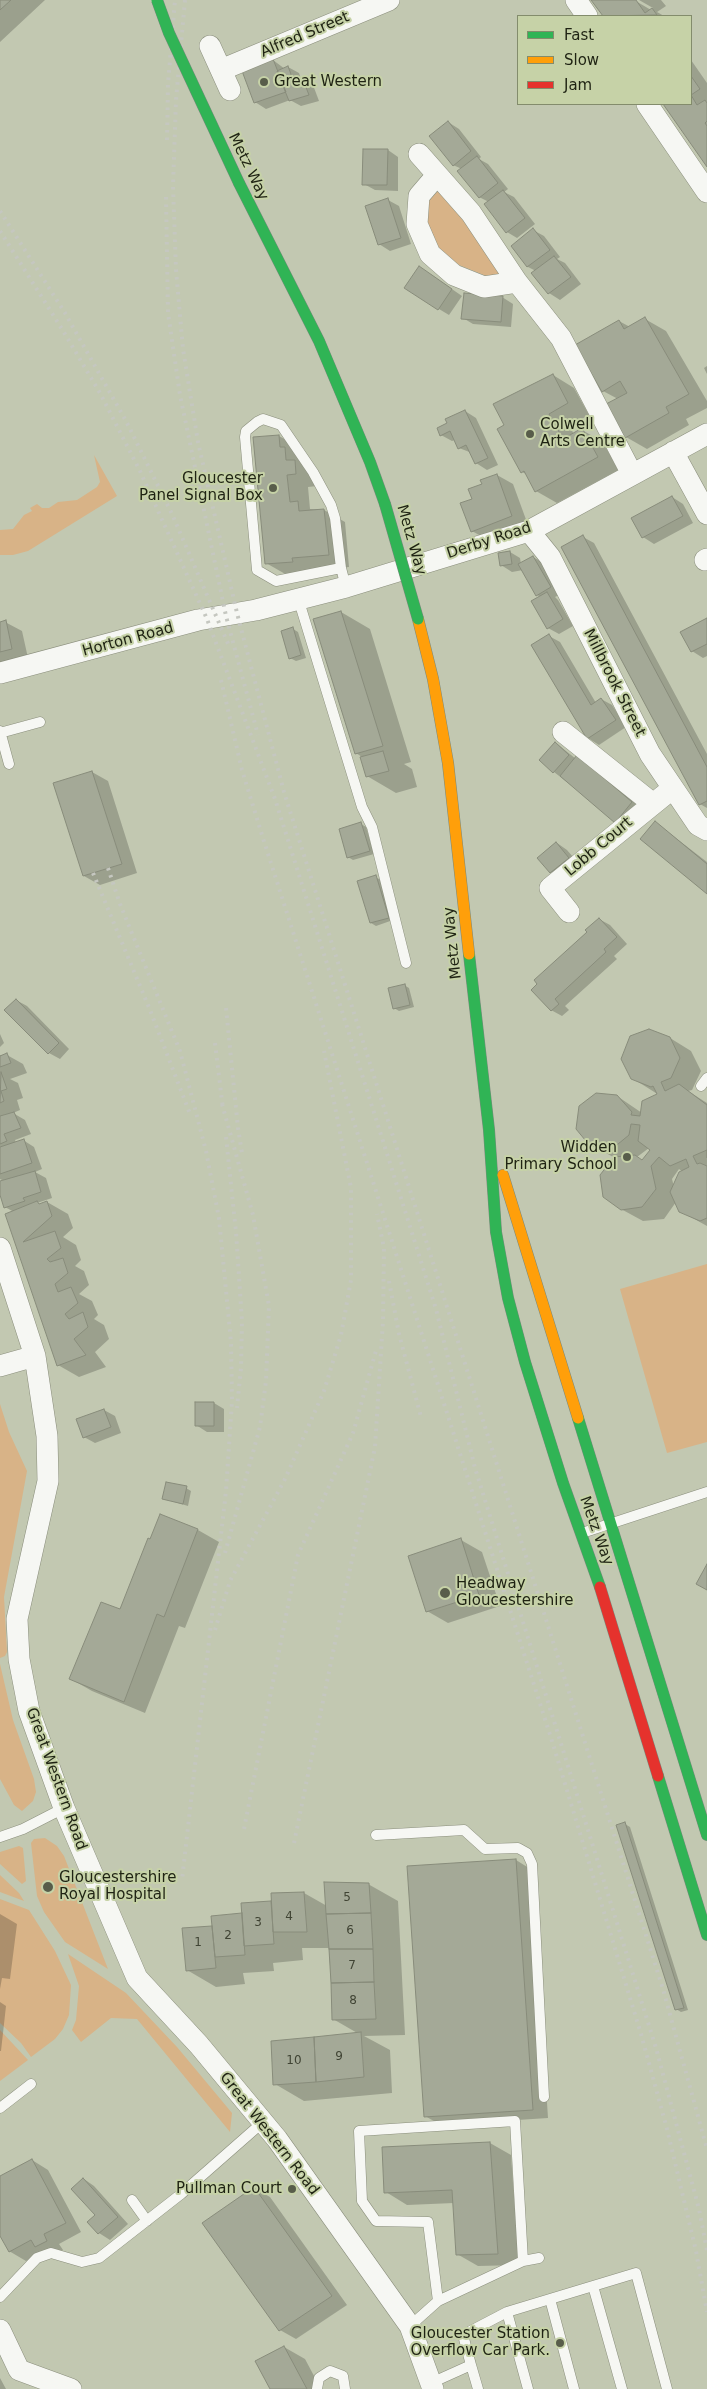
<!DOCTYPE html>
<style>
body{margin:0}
#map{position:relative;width:707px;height:2389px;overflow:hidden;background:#c2c8b1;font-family:"DejaVu Sans",sans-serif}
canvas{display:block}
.legend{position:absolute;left:517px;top:15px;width:175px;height:90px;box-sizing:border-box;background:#c6d2a7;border:1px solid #838c6c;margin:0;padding:6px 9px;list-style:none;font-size:15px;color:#1f2313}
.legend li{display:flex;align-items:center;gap:10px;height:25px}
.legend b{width:25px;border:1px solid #838c6c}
</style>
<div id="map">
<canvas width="707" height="2389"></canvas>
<ul class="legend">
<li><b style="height:6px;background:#30b455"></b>Fast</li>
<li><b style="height:6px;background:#ff9f0a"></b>Slow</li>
<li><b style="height:6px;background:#e5322d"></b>Jam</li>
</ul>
</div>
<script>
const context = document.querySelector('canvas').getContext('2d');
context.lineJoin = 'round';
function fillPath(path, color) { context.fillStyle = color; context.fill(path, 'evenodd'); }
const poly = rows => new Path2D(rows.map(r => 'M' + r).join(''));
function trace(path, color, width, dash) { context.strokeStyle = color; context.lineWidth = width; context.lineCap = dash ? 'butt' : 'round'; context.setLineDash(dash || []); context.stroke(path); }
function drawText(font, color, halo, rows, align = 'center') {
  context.font = font + ' "DejaVu Sans",sans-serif'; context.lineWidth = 4; context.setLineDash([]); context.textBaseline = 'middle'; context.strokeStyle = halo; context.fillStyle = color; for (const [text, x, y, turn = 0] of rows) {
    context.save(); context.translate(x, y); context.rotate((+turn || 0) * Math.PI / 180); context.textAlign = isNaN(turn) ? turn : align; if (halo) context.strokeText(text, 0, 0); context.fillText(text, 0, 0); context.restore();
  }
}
const green = poly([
 [438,191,463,220,499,274,486,276,459,265,439,248,427,222,429,200],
 [94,455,117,496,28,551,13,555,0,555,0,530,13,529,24,515,32,511,30,508,37,504,42,508,49,508,58,502,77,500,97,487,100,482],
 [707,1264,707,1442,667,1453,620,1289],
 [0,1404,9,1432,27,1471,4,1597,7,1652,5,1656,0,1658],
 [0,1664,13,1720,34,1779,36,1792,33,1801,22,1811,14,1805,0,1779],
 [45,1838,57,1846,64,1856,108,1969,65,1942,44,1912,37,1896,31,1843,34,1839],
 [19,1846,23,1848,26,1881,22,1884,0,1864,0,1852],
 [0,1875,19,1893,24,1901,0,1892],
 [0,1899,29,1910,55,1951,71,1985,69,2015,63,2029,55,2039,31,2057,21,2043,0,2023],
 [68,1954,126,1993,177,2047,232,2113,230,2132,137,2019,111,2018,81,2042,72,2030,76,2020,79,1986],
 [0,2030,28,2060,0,2081]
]);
const shadow = poly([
 [0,0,45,0,0,42],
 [593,0,634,0,651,10,653,8,639,0,661,0,666,6,657,12,664,16,604,16],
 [273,60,285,69,288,67,299,73,301,79,313,85,319,101,301,106,290,100,266,109,255,102],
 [691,60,707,83,707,165,665,104,691,104],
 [448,122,459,129,481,157,479,159,488,164,508,189,504,192,514,197,535,224,517,238,507,232,489,202,479,197,462,169,453,165],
 [388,150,398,157,398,191,375,190,364,184],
 [388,200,399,206,411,244,390,251,379,244],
 [533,230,544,236,560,257,557,259,565,263,581,284,560,300,549,293,533,273,536,271,528,267,512,246],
 [430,274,462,296,449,315,439,309],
 [502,297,513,304,511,327,473,324,463,318],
 [645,319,666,331,707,401,707,408,686,419,689,425,647,449,626,437,618,399,603,391,619,321,630,327],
 [707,366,707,374,704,368],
 [553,375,574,388,589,415,569,426,574,434,582,430,603,442,618,470,557,503,536,491,528,475,522,472,506,426],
 [465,411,476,418,498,465,487,470,476,463,472,453,459,448,455,440,452,441,441,435],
 [279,436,300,448,317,486,308,487,310,509,324,510,345,522,349,567,313,570,287,575,266,563],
 [497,475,513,484,528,525,488,540,472,531,473,500,484,485],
 [672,497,683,504,693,523,654,544,643,537],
 [583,537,594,543,707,754,707,808,700,804],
 [510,552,520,558,521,564,533,557,544,563,561,594,555,597,558,600,573,626,559,634,548,628,541,597,537,595,523,570,512,572,501,565],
 [341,612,370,629,411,762,404,764,412,769,417,787,396,793,367,776,362,757,356,753],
 [707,619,707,656,703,658,692,651],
 [5,622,22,631,28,658,0,664,0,623],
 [293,629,298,632,306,658,296,661,290,658],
 [549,636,560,642,596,703,601,699,612,705,626,727,599,745,588,738,532,646],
 [556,743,576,759,588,763,642,809,626,828,554,772],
 [92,772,108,781,137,873,100,885,84,876],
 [655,822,707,862,707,893],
 [361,824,366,827,374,854,353,860,348,857],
 [557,843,567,850,579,864,562,879,551,872,539,858],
 [375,877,381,880,393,920,376,926,371,923],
 [599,919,610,925,627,944,614,956,617,959,565,1006,569,1010,562,1016,551,1010,533,990],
 [404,985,409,988,414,1007,399,1011,394,1008],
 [16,1000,27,1006,69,1049,60,1059,49,1053],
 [0,1034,4,1043,0,1047],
 [670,1038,691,1051,701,1071,692,1090,688,1091,707,1103,707,1226,680,1211,676,1202,664,1219,643,1221,621,1209,615,1158,591,1145,617,1096,642,1113,659,1095,632,1078],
 [649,1148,652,1150,643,1161,637,1157],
 [679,1169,683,1172,674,1187,672,1179],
 [0,1055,7,1055,23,1064,27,1073,10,1079,18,1083,23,1098,17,1100,20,1110,13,1113,25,1120,31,1134,15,1140,16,1143,23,1140,34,1147,42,1169,35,1172,46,1178,52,1198,37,1203,40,1205,47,1202,68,1214,73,1228,63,1237,76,1245,81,1260,75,1266,84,1271,89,1285,79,1294,92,1301,98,1315,94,1319,104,1325,109,1339,95,1352,106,1367,79,1377,58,1365,14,1212,5,1207,0,1191,0,1182,4,1181,0,1179],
 [214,1403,224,1409,224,1432,207,1432,196,1425],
 [104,1410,115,1416,121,1433,95,1443,84,1437],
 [186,1488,191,1491,188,1506,164,1499],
 [198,1530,219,1542,185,1628,179,1626,145,1713,92,1691,71,1679,121,1611,151,1540],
 [461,1540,482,1552,500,1606,448,1623,427,1611],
 [625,1824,630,1827,688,2010,681,2012,676,2009],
 [516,1860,532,1870,548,2118,441,2125,425,2116],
 [368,1884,398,1901,405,2035,364,2036,390,2050,392,2093,304,2101,275,2084,359,2034,333,2019,329,1948,302,1948,303,1960,273,1963,274,1971,243,1973,245,1984,216,1987,187,1970,213,1928,243,1914,242,1904,273,1903,304,1893,327,1906],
 [0,1914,17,1924,10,1979,2,1978,0,1989],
 [0,2002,6,2006,1,2051,0,2051],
 [490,2143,511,2155,519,2265,478,2266,457,2254,454,2203,407,2205,386,2192,383,2148],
 [32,2160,48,2170,81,2232,59,2244,63,2250,52,2256,44,2251,26,2261,9,2251,0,2233,0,2177],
 [84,2179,94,2186,128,2224,110,2240,99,2233,97,2215],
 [254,2188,270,2197,347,2305,296,2339,280,2330],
 [284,2347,305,2359,321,2389,272,2389],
 [0,2378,6,2389,0,2389]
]);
const building = poly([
 [0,0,11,0,0,10,0,0],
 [591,0,636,0,645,13,652,8,657,15,603,16,591,0],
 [273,59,286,92,254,103,242,71,273,59],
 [288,66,293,80,302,77,309,95,289,101,277,71,288,66],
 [691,76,700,89,691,95,697,105,705,100,707,103,707,121,705,123,707,126,707,167,663,104,691,104,691,76],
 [448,121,471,151,453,166,429,136,448,121],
 [363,149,388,149,387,185,362,185,363,149],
 [477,156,498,183,479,198,457,171,477,156],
 [503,190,525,218,506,233,484,204,503,190],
 [388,198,401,238,378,245,365,206,388,198],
 [533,228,550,250,527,267,511,246,533,228],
 [554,256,571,277,548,294,531,273,554,256],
 [419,266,452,289,438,310,404,288,419,266],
 [464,293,503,296,501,322,461,319,464,293],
 [645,317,689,394,666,407,669,413,625,438,606,404,627,393,620,381,602,392,575,345,619,320,624,329,645,317],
 [553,374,568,403,549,414,563,439,582,428,598,457,535,492,524,471,521,473,497,429,504,425,493,404,553,374],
 [465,410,488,458,475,464,466,445,458,449,450,431,440,436,437,428,447,423,445,419,465,410],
 [279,435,280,447,285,447,286,460,295,460,296,474,287,475,290,502,298,501,299,511,324,509,329,555,292,558,293,562,265,564,253,437,279,435],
 [497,474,512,516,471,532,460,503,472,499,468,489,482,484,480,480,497,474],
 [672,496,683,516,642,538,631,518,672,496],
 [583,535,707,767,707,801,699,805,561,547,583,535],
 [510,551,512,564,500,566,498,553,510,551],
 [533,556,551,587,536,596,518,564,533,556],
 [547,592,563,619,547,629,531,601,547,592],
 [341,611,383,746,355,754,313,619,341,611],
 [707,618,707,644,691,652,680,632,707,618],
 [6,620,12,649,0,652,0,622,6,620],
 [293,627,301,655,289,659,281,631,293,627],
 [549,634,591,705,601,698,616,720,587,739,531,645,549,634],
 [555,742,569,755,553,773,539,760,555,742],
 [383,751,389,771,366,777,360,757,383,751],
 [577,755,632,802,615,823,560,776,577,755],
 [92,771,122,864,83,876,53,783,92,771],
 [655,821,707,864,707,894,640,839,655,821],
 [361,822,370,851,347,858,339,829,361,822],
 [556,842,569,858,550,873,537,858,556,842],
 [376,875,389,918,370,923,357,881,376,875],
 [599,918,617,937,604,949,606,952,555,999,559,1004,551,1011,531,990,537,984,534,980,587,932,585,930,599,918],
 [405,984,410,1005,393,1009,388,988,405,984],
 [16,999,59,1043,48,1054,4,1010,16,999],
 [649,1029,670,1037,680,1058,671,1078,661,1082,665,1091,679,1084,707,1105,707,1158,707,1150,693,1156,697,1164,700,1163,707,1166,707,1218,700,1221,679,1212,670,1192,679,1172,689,1167,686,1159,670,1166,659,1157,651,1166,656,1189,642,1207,621,1210,603,1197,600,1175,614,1157,635,1155,642,1160,650,1150,638,1141,640,1125,631,1124,629,1135,612,1149,590,1146,576,1129,579,1106,596,1093,617,1095,632,1112,631,1115,640,1116,642,1101,657,1094,653,1086,651,1087,631,1079,621,1059,630,1036,649,1029],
 [7,1053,11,1063,0,1067,0,1056,7,1053],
 [1,1072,7,1089,1,1091,4,1101,0,1103,1,1072],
 [14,1112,21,1128,4,1134,7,1141,0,1144,0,1116,14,1112],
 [24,1139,32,1163,0,1174,0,1147,24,1139],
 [35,1171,41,1192,23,1198,25,1201,4,1208,0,1195,0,1181,35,1171],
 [37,1201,39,1204,47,1201,52,1216,23,1242,55,1231,61,1248,47,1259,50,1262,63,1258,68,1273,55,1284,58,1292,71,1287,78,1303,65,1314,69,1319,83,1312,88,1327,74,1339,86,1355,57,1366,5,1214,37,1201],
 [195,1402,214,1402,214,1426,195,1426,195,1402],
 [104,1409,111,1427,83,1438,76,1419,104,1409],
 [166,1482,187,1486,183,1504,162,1499,166,1482],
 [160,1514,198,1529,164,1617,157,1614,124,1702,69,1679,101,1602,120,1609,148,1538,150,1539,160,1514],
 [461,1538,479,1595,426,1612,408,1556,461,1538],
 [707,1564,707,1590,696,1584,707,1564],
 [625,1822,684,2008,675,2010,616,1825,625,1822],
 [516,1859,533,2110,424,2117,407,1866,516,1859],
 [324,1882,369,1883,371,1913,326,1914,324,1882],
 [304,1892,307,1932,273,1932,271,1893,304,1892],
 [271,1901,274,1944,244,1946,241,1903,271,1901],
 [242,1913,245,1955,215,1957,211,1916,242,1913],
 [371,1913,373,1949,329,1949,326,1914,371,1913],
 [212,1926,216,1968,186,1971,182,1928,212,1926],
 [329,1949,373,1949,374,1982,331,1983,329,1949],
 [374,1982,376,2019,332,2020,331,1983,374,1982],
 [361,2032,364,2077,316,2082,314,2037,361,2032],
 [314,2037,316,2082,273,2085,271,2041,314,2037],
 [490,2142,498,2254,456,2255,452,2190,384,2193,382,2147,490,2142],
 [32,2159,66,2223,44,2234,47,2241,35,2247,31,2240,9,2252,0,2236,0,2176,32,2159],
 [83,2178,118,2217,98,2234,87,2222,95,2215,71,2189,83,2178],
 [254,2187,332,2296,279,2331,202,2223,254,2187],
 [284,2346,307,2389,270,2389,255,2361,284,2346]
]);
const lane = poly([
 [341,568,276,581,257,570,245,437,246,431,257,422,263,419,281,425,313,472,331,505,335,518,341,568,346,587],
 [298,598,362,807,372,827,406,963],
 [0,731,9,764],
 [0,733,40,722],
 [701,1086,707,1078],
 [582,1533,707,1492],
 [376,1835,464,1830,485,1849,518,1848,527,1853,532,1864,544,2097],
 [0,1837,23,1829,64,1808],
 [0,2108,31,2084],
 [132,2200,147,2221],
 [593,2286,622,2389],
 [0,2297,37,2258,51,2253,82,2262,99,2258,181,2194,263,2122],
 [550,2299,574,2389],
 [438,2301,428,2222,376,2221,362,2201,359,2131,515,2121,523,2261],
 [507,2312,528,2389],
 [410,2326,438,2301,523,2261,539,2258],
 [471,2365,478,2389],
 [431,2383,471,2365,463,2335,507,2312,636,2273,667,2389],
 [317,2389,319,2378,330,2371,343,2376,345,2389]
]);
const street = poly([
 [576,0,587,16],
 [210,46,230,90],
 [221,70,389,0],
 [647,104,707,192],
 [419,154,471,213,517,282,561,338,632,474],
 [437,175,419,196,417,224,430,254,454,275,484,287,517,282],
 [673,452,707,514],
 [529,531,550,557,650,754,698,825,707,830],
 [705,560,707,559],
 [0,673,198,620,256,610,346,587,529,531,707,434],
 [563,732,652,803],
 [569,912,550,888,673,788],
 [0,1248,35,1356,47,1436,48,1481,17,1619,19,1659,29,1711,64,1808,137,1978,199,2045,277,2139,410,2326,433,2389],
 [0,1366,35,1356],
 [0,2330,19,2370,71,2389]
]);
const fast = poly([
 [239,183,319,341,370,462,385,504],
 [469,954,489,1130,496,1232,508,1298,525,1362,563,1483,600,1587],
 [578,1418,707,1835],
 [658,1776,707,1935]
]);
const slow = poly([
 [418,619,433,679,448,763,469,954],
 [503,1175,578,1418]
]);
const jam = poly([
 [600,1587,658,1776]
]);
const rail = poly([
 [185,0,176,100,173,186,176,270,183,349,198,442,237,613,284,792,663,1989,707,2149],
 [167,140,168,84,175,0],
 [166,197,168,313,180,395,226,616,258,735],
 [0,211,65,313,126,421,172,514,229,646],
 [0,231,62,329,100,393,140,471,207,619,275,799,436,1309,475,1468,656,2048,699,2209,707,2250],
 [221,680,242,770,262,835,552,1741,641,2034,667,2129,696,2251,707,2312],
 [108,868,120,904,180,1051,206,1151,219,1218,231,1342,232,1401,226,1491,182,1880],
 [93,873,150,1010,190,1114],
 [226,1008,238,1128,242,1153],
 [215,1043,223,1109],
 [222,1104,253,1215,269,1306,266,1381,260,1427,225,1553],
 [226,1137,236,1232,242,1321,241,1368,237,1408],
 [389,1281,399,1334,421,1417],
 [215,1630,230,1581,285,1479,324,1391,341,1335,351,1280,351,1188,324,1051],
 [244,1829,298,1555,353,1433,377,1347],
 [294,1843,375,1447,383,1321,384,1248,377,1214]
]);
const fastBridge = poly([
 [157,0,169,33,239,183],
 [385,504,418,619]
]);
const markers = [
 [264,82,5,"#585d4a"],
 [530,434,5,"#585d4a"],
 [273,488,5,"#585d4a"],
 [627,1157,5,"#585d4a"],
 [445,1593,6,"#585d4a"],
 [48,1887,6,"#585d4a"],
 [292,2189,5,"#585d4a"],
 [560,2343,5,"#585d4a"]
];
const numberNames = [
 ["5",347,1898],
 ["4",289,1917],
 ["3",258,1923],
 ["6",350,1931],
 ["2",228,1936],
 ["1",198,1943],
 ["7",352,1966],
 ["8",353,2001],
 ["9",339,2057],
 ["10",294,2061]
];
const streetNames = [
 ["Alfred Street",305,35,-23],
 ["Metz Way",248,167,64],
 ["Metz Way",411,540,74],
 ["Derby Road",489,541,-18],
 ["Horton Road",128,640,-15],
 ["Millbrook Street",614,683,63],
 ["Lobb Court",599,847,-40],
 ["Metz Way",453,943,-96],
 ["Metz Way",596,1531,70],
 ["Great Western Road",56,1779,70],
 ["Great Western Road",269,2134,52]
];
const poiNames = [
 ["Great Western",274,82],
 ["Colwell",540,425],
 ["Arts Centre",540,442],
 ["Gloucester",263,479,"right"],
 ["Panel Signal Box",263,496,"right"],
 ["Widden",617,1148,"right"],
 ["Primary School",617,1165,"right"],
 ["Headway",456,1584],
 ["Gloucestershire",456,1601],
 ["Gloucestershire",59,1878],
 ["Royal Hospital",59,1895],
 ["Pullman Court",282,2189,"right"],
 ["Gloucester Station",550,2334,"right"],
 ["Overflow Car Park.",550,2351,"right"]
];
fillPath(green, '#d8b387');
fillPath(shadow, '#0003');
fillPath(building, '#a4a997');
trace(building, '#888c7b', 1);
trace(lane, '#8a8e7c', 11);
trace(street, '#8a8e7c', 22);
trace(fast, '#7a8a7d', 12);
trace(slow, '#7a8a7d', 12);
trace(jam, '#7a8a7d', 12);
trace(lane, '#f6f7f3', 10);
trace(street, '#f6f7f3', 21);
trace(fast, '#30b455', 11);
trace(slow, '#ff9f0a', 11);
trace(jam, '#e5322d', 11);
trace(rail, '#c5c7c0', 4, [2.5, 5]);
trace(fastBridge, '#7a8a7d', 12, []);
trace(fastBridge, '#30b455', 11);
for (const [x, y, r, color] of markers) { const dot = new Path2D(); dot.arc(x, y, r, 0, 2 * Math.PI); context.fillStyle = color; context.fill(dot); trace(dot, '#c6d2a7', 2); }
drawText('12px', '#404434', null, numberNames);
drawText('15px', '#1f2313', '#c6d2a7', streetNames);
drawText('15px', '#1f2313', '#c6d2a7', poiNames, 'left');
</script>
